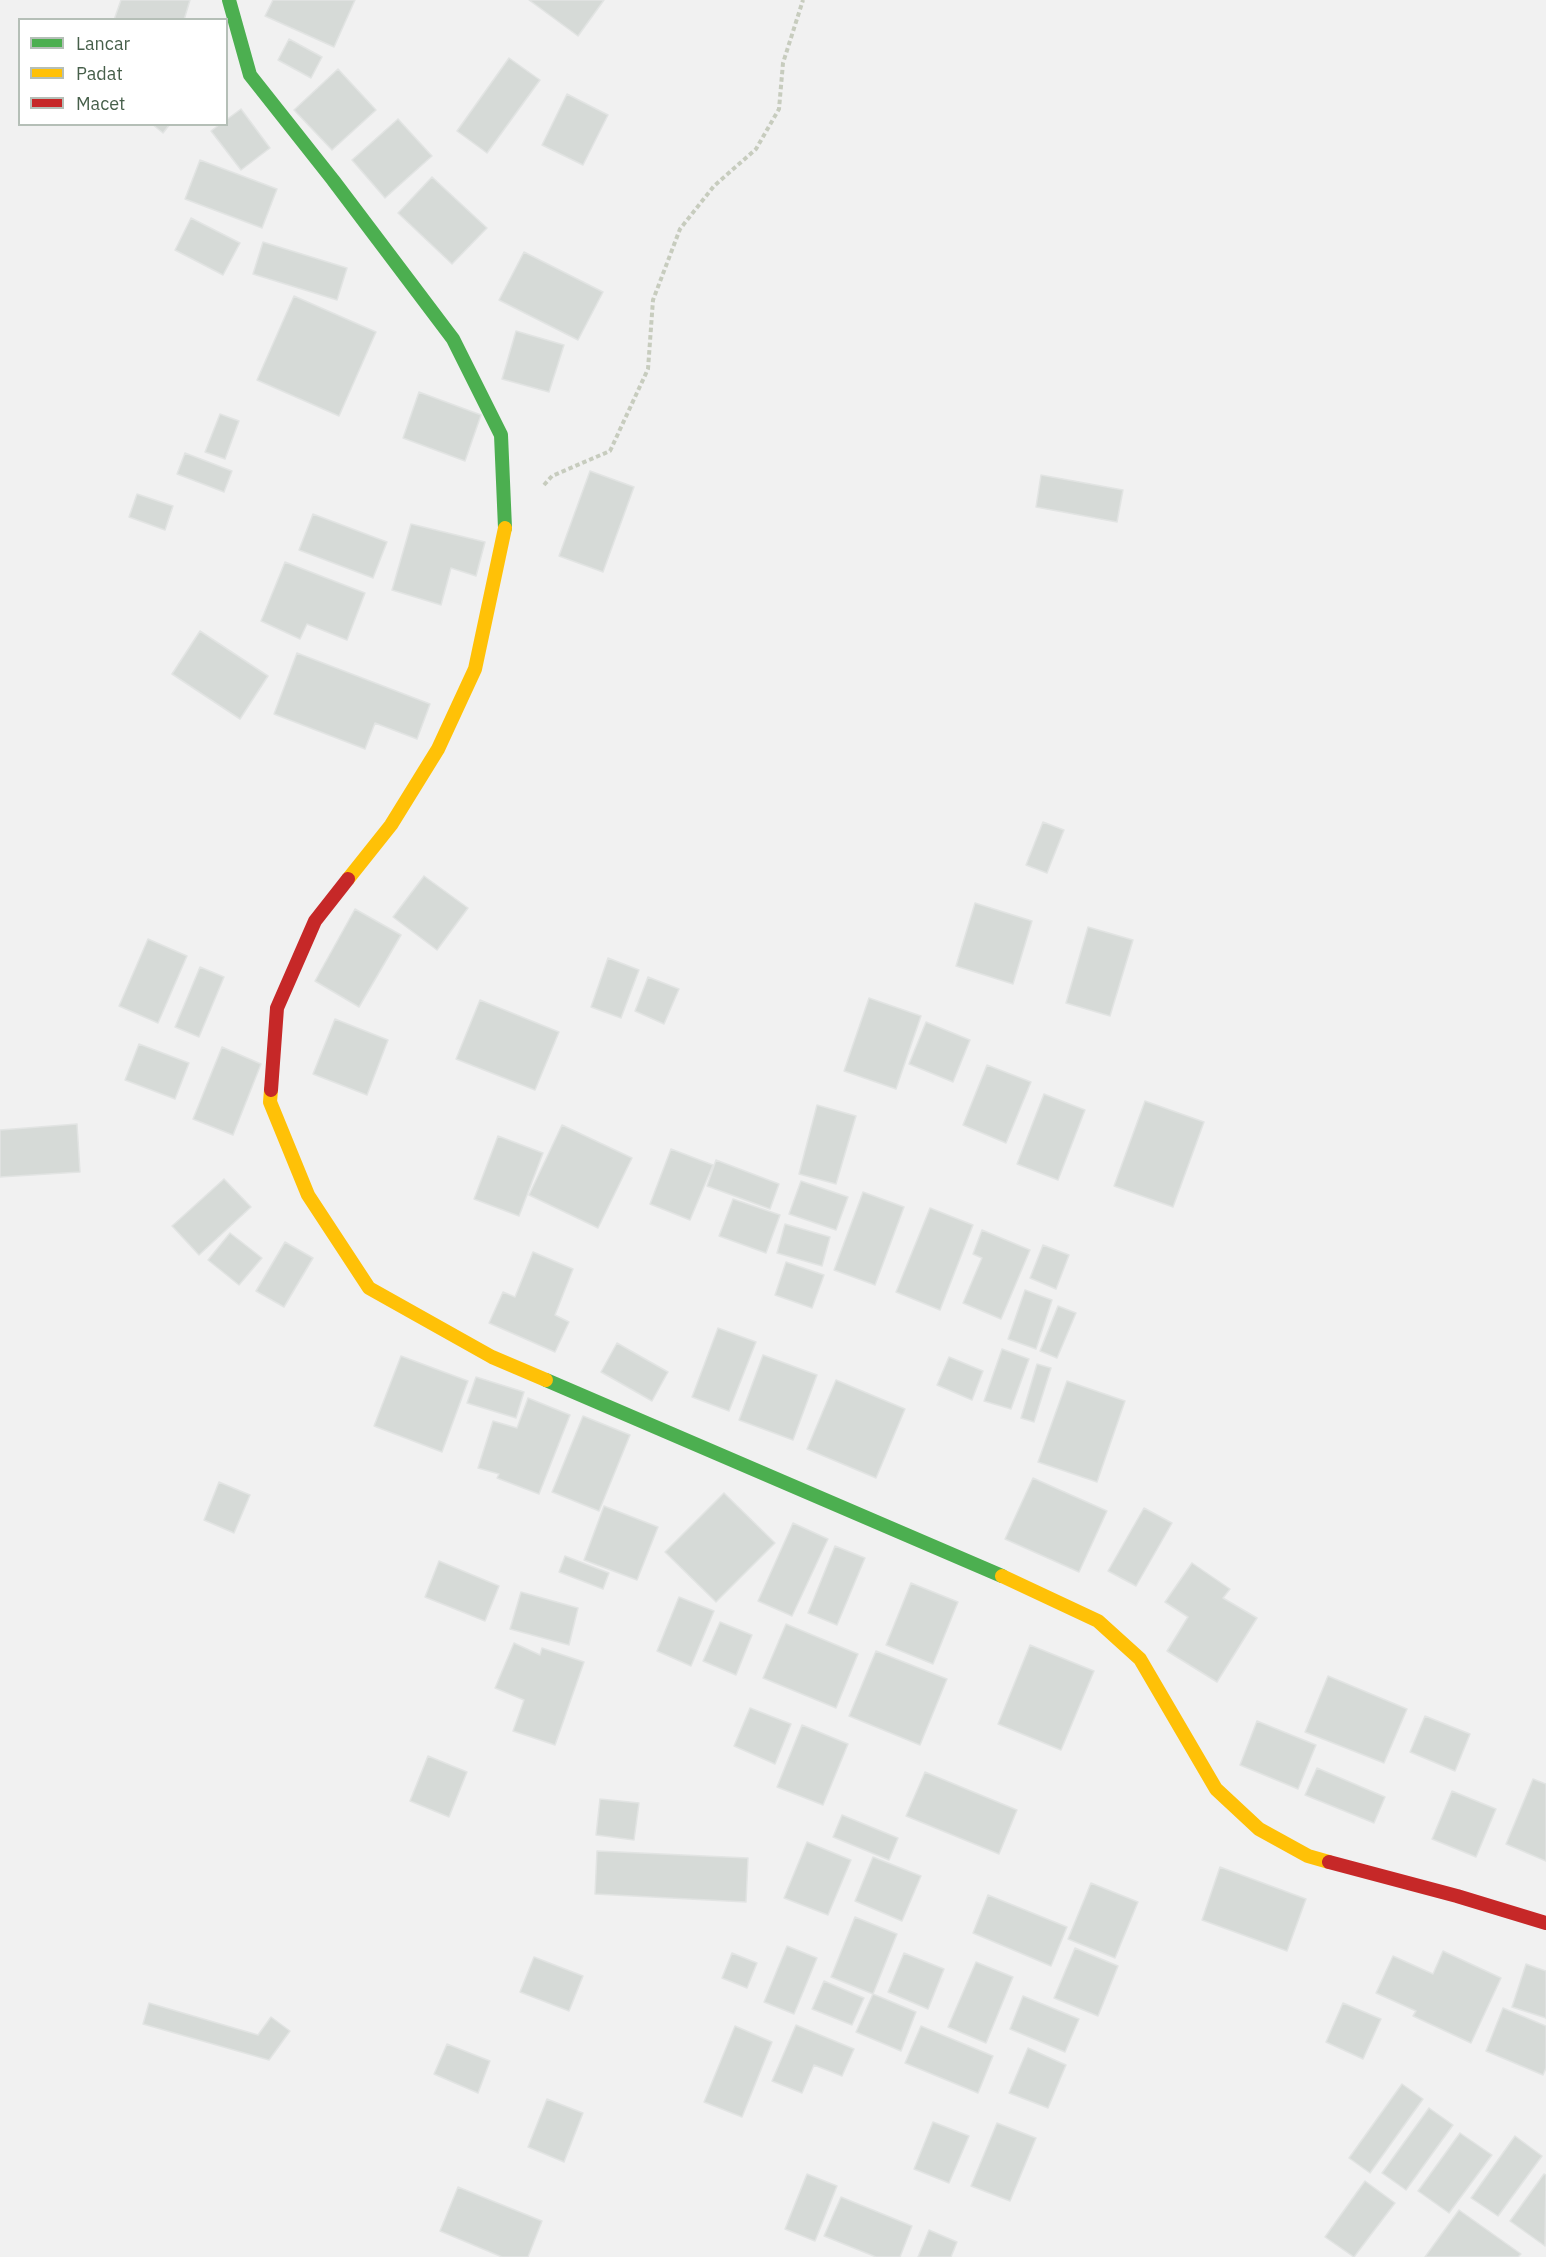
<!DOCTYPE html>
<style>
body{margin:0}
#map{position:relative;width:1546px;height:2257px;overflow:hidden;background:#f1f1f1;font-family:"IBM Plex Sans",sans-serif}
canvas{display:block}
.legend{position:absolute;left:18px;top:18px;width:210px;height:108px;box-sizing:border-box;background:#fff;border:2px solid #b5bfb7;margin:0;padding:8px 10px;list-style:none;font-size:18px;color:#465f4a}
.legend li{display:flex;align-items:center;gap:12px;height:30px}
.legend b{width:30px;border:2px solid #b5bfb7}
</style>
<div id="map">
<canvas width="1546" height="2257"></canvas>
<ul class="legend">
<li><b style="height:8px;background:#4caf50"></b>Lancar</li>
<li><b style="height:8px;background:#ffc107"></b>Padat</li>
<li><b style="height:8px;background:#c62828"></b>Macet</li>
</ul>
</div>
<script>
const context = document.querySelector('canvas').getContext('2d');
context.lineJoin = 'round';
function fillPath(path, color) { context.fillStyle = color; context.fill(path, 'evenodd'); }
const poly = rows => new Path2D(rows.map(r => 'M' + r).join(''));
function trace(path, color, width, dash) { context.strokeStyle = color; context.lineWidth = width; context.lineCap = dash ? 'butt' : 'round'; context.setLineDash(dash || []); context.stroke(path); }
const building = poly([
 [121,0,190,0,184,20,114,20,121,0],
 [273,0,355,0,334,47,265,16,273,0],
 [529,0,604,0,578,36,529,0],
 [289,39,322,57,311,78,278,60,289,39],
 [509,58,540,80,487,153,457,131,509,58],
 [338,69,376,110,332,150,294,110,338,69],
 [567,94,608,115,583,165,542,145,567,94],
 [241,109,270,148,241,170,211,131,220,124,226,124,226,120,241,109],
 [398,119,432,156,385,198,352,160,398,119],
 [152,124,170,124,163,133,152,124],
 [200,160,277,189,262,228,185,199,200,160],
 [432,177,487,228,452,264,398,213,432,177],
 [191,218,240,243,223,275,175,250,191,218],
 [263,242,347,268,337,300,253,274,263,242],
 [524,252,603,292,578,340,499,300,524,252],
 [294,296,376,332,339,416,257,380,294,296],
 [516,331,564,345,549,392,502,379,516,331],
 [419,392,481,415,465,461,403,438,419,392],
 [220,414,239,421,225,459,205,452,220,414],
 [185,453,232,471,224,492,177,474,185,453],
 [590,471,634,487,603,572,559,556,590,471],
 [1041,475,1123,490,1117,522,1036,507,1041,475],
 [137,494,173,506,165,530,129,517,137,494],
 [313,514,387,542,373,578,299,550,313,514],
 [411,524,485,542,476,576,451,568,441,605,392,590,411,524],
 [285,562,365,593,347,640,307,624,300,639,261,621,285,562],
 [200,631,268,676,240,719,172,674,200,631],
 [297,653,430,704,417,739,375,723,365,749,274,714,297,653],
 [1043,822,1064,830,1047,873,1026,865,1043,822],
 [424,876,468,908,437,950,393,917,424,876],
 [975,903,1032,921,1013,984,956,966,975,903],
 [355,909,401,935,359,1007,315,981,355,909],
 [1088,927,1133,940,1110,1016,1066,1003,1088,927],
 [148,939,187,956,158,1023,119,1006,148,939],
 [608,958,639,970,621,1018,591,1007,608,958],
 [200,967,224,977,199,1037,175,1027,200,967],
 [648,977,679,989,664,1024,635,1011,648,977],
 [869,998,921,1016,896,1089,844,1071,869,998],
 [480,1000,559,1032,535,1090,456,1059,480,1000],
 [335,1019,388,1040,367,1095,313,1074,335,1019],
 [926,1022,970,1040,953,1082,909,1064,926,1022],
 [139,1044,189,1063,175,1099,125,1080,139,1044],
 [222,1047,261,1064,233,1135,193,1119,222,1047],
 [987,1065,1031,1082,1006,1143,963,1125,987,1065],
 [1044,1094,1085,1110,1058,1180,1017,1164,1044,1094],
 [1145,1101,1204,1122,1173,1207,1114,1186,1145,1101],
 [817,1105,856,1116,836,1184,799,1174,817,1105],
 [77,1124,80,1172,0,1177,0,1130,77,1124],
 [562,1125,632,1158,598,1228,529,1195,562,1125],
 [498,1136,543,1153,519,1216,474,1199,498,1136],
 [671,1149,713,1165,690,1220,650,1204,671,1149],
 [716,1160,779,1184,770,1209,707,1186,716,1160],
 [224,1179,251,1207,199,1255,172,1226,224,1179],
 [801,1181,848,1197,836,1230,789,1214,801,1181],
 [863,1192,904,1207,875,1285,834,1270,863,1192],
 [733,1199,780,1215,766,1253,719,1236,733,1199],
 [930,1208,973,1225,940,1310,896,1292,930,1208],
 [785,1224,830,1237,822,1266,777,1253,785,1224],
 [982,1230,1030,1250,1001,1319,963,1303,982,1258,973,1254,982,1230],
 [230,1233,262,1258,239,1285,208,1260,230,1233],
 [285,1242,313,1258,284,1307,256,1291,285,1242],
 [1043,1245,1069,1255,1056,1289,1030,1278,1043,1245],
 [533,1252,573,1269,555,1315,569,1322,555,1352,489,1323,503,1292,515,1297,533,1252],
 [786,1262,824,1275,812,1308,775,1295,786,1262],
 [1025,1290,1052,1300,1036,1349,1008,1339,1025,1290],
 [1058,1306,1076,1313,1057,1358,1040,1351,1058,1306],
 [718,1328,756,1342,729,1411,692,1397,718,1328],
 [617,1343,668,1372,652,1401,601,1372,617,1343],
 [1002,1349,1029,1359,1011,1409,984,1401,1002,1349],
 [763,1355,817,1375,793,1440,739,1420,763,1355],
 [401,1356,468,1381,442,1452,374,1426,401,1356],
 [949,1357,983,1371,972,1400,937,1385,949,1357],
 [1037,1364,1051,1368,1034,1422,1021,1418,1037,1364],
 [476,1377,524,1392,516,1418,467,1403,476,1377],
 [836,1380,905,1409,876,1478,807,1449,836,1380],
 [1067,1381,1125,1401,1097,1482,1038,1462,1067,1381],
 [528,1398,570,1415,539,1494,497,1478,499,1474,478,1468,493,1421,517,1428,528,1398],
 [583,1416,630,1435,599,1511,552,1492,583,1416],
 [1033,1478,1107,1511,1079,1572,1005,1539,1033,1478],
 [219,1482,250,1495,234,1533,204,1520,219,1482],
 [724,1493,775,1543,716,1602,665,1552,724,1493],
 [604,1506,658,1527,637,1580,584,1560,604,1506],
 [1144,1508,1172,1523,1136,1586,1108,1571,1144,1508],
 [793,1523,828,1539,792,1616,758,1601,793,1523],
 [835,1546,865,1558,837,1625,808,1613,835,1546],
 [565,1556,609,1573,603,1589,559,1572,565,1556],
 [439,1561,499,1586,485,1621,425,1597,439,1561],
 [1192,1563,1230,1589,1223,1598,1257,1618,1217,1682,1167,1651,1188,1617,1165,1602,1192,1563],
 [911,1583,958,1602,933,1664,886,1645,911,1583],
 [521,1592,578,1608,569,1645,510,1629,521,1592],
 [679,1597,714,1611,691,1666,657,1651,679,1597],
 [720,1622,752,1635,736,1675,703,1661,720,1622],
 [786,1624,858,1654,836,1708,763,1678,786,1624],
 [514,1643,540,1655,542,1648,584,1662,555,1745,513,1731,524,1700,495,1688,514,1643],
 [1030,1645,1094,1671,1061,1750,998,1724,1030,1645],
 [876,1651,947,1679,920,1745,849,1716,876,1651],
 [1328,1676,1407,1709,1384,1763,1305,1732,1328,1676],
 [750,1708,791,1724,775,1764,734,1746,750,1708],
 [1425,1716,1470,1734,1455,1771,1410,1752,1425,1716],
 [1257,1721,1316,1745,1298,1789,1240,1765,1257,1721],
 [802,1725,848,1744,823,1805,777,1787,802,1725],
 [428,1756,467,1772,449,1817,410,1801,428,1756],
 [1317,1768,1385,1797,1374,1823,1305,1795,1317,1768],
 [925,1772,1017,1810,999,1854,906,1816,925,1772],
 [1533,1779,1546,1784,1546,1861,1506,1844,1533,1779],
 [1452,1791,1496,1809,1476,1857,1432,1839,1452,1791],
 [600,1799,639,1803,634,1840,596,1835,600,1799],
 [842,1815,898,1838,889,1860,833,1837,842,1815],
 [807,1842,851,1860,828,1915,784,1898,807,1842],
 [597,1851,748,1858,746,1902,595,1894,597,1851],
 [873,1857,921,1876,902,1921,855,1901,873,1857],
 [1220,1867,1306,1899,1287,1951,1202,1920,1220,1867],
 [1091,1883,1138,1902,1115,1958,1068,1939,1091,1883],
 [988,1895,1067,1927,1051,1966,973,1933,988,1895],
 [855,1917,897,1934,873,1994,831,1977,855,1917],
 [787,1946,817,1958,794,2014,764,2002,787,1946],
 [1075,1948,1118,1966,1098,2016,1054,1998,1075,1948],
 [1443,1951,1501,1978,1471,2043,1413,2016,1416,2011,1376,1993,1393,1956,1433,1974,1443,1951],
 [732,1953,757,1963,747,1988,722,1978,732,1953],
 [904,1953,944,1969,928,2009,888,1992,904,1953],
 [534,1957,583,1976,569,2011,520,1992,534,1957],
 [976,1962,1013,1977,986,2043,948,2027,976,1962],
 [1526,1964,1546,1971,1546,2018,1512,2007,1526,1964],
 [824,1981,864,1998,852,2025,812,2009,824,1981],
 [873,1994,916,2012,901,2051,856,2032,873,1994],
 [1023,1996,1079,2019,1065,2052,1010,2029,1023,1996],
 [149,2003,258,2035,271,2017,290,2031,269,2060,143,2024,149,2003],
 [1343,2003,1381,2019,1363,2059,1326,2042,1343,2003],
 [1503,2008,1546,2026,1546,2068,1543,2075,1486,2051,1503,2008],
 [796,2025,854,2049,842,2076,814,2065,802,2093,772,2081,796,2025],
 [735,2026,772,2042,742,2117,704,2102,735,2026],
 [921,2026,993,2056,978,2093,905,2063,921,2026],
 [447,2044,490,2061,478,2093,434,2074,447,2044],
 [1028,2048,1066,2065,1048,2108,1009,2093,1028,2048],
 [1402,2084,1423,2099,1370,2173,1349,2158,1402,2084],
 [547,2099,583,2113,564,2162,528,2147,547,2099],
 [1429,2108,1453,2125,1406,2190,1382,2173,1429,2108],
 [933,2122,969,2136,949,2183,914,2169,933,2122],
 [997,2123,1036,2138,1010,2201,971,2186,997,2123],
 [1460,2133,1492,2155,1449,2213,1418,2191,1460,2133],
 [1515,2136,1542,2156,1498,2216,1471,2198,1515,2136],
 [807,2174,837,2186,815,2241,785,2229,807,2174],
 [1544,2174,1546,2175,1545,2246,1510,2221,1544,2174],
 [1365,2181,1395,2203,1354,2257,1325,2237,1365,2181],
 [458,2187,542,2221,528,2257,502,2257,440,2231,458,2187],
 [841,2197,912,2226,900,2257,876,2257,824,2236,841,2197],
 [1459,2210,1521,2254,1518,2257,1425,2257,1459,2210],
 [929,2230,957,2242,951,2257,918,2257,929,2230]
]);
const path = poly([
 [544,485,552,476,610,451,648,369,653,300,680,229,714,186,756,149,779,109,783,63,803,0]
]);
const fast = poly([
 [229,0,250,75,333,180,453,339,501,435,505,528],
 [546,1380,1002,1576]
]);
const slow = poly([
 [348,879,391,825,438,749,475,669,505,528],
 [271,1090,270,1102,308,1195,369,1288,492,1357,546,1380],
 [1002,1576,1098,1621,1140,1659,1216,1789,1259,1829,1308,1856,1329,1862]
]);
const jam = poly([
 [271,1090,277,1008,315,921,348,879],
 [1329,1862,1457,1896,1546,1923]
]);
fillPath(building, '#d6dad7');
trace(building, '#e2e4e3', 1.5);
trace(path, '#c7ccbe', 4, [4.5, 3]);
trace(fast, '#4caf50', 14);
trace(slow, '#ffc107', 14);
trace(jam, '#c62828', 14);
</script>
